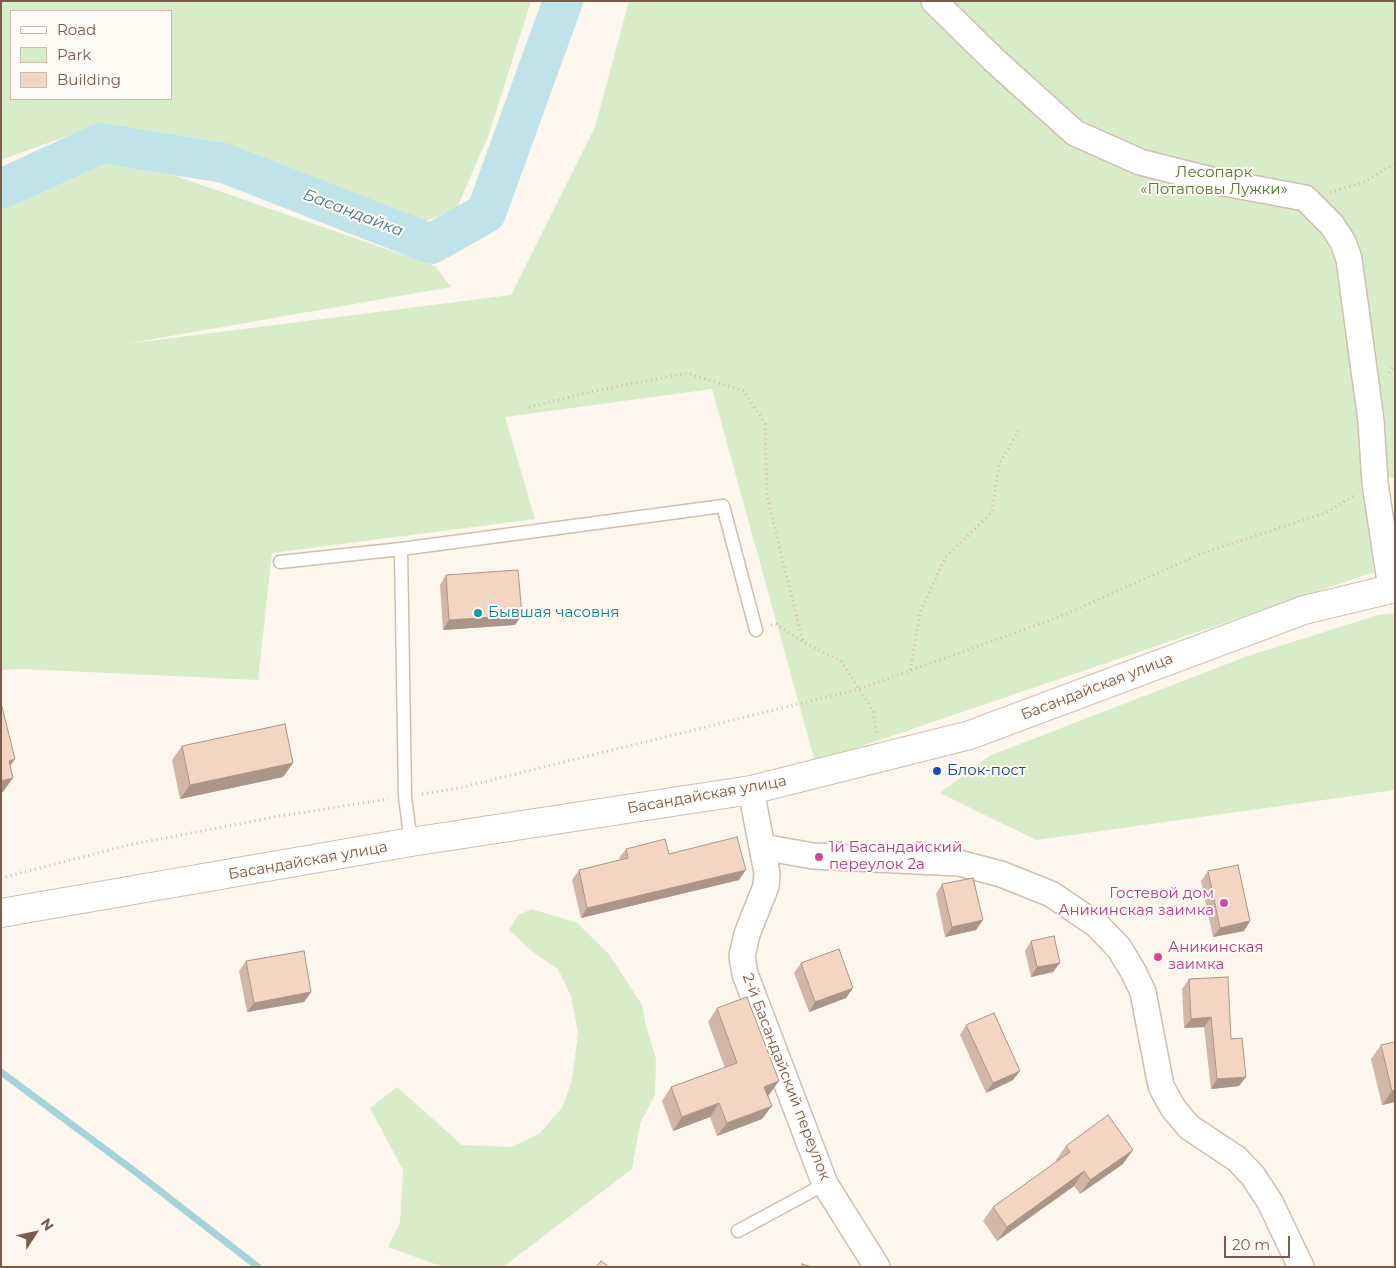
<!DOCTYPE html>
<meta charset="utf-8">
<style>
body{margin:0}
#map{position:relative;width:1396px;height:1268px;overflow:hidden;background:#fdf6ec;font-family:Montserrat,sans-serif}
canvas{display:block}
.frame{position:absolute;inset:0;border:2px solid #7a5c4d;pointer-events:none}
.legend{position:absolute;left:10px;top:10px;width:162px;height:90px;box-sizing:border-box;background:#fffaf3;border:1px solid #cabbb1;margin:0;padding:6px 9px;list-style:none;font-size:15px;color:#7a5c4d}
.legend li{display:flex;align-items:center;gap:10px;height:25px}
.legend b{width:25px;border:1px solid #cabbb1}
.north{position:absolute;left:10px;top:1208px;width:50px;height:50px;-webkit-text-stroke:4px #fffaf3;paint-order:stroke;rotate:55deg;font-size:14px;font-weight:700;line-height:20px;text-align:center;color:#7a5c4d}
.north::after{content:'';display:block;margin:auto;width:18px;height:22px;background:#7a5c4d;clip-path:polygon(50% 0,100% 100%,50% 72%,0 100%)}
.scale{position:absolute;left:1224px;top:1236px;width:66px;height:22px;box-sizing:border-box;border:2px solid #7a5c4d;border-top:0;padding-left:6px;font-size:15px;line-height:18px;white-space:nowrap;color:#7a5c4d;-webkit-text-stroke:4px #fffaf3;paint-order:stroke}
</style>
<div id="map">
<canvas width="1396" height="1268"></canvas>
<div class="frame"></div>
<ul class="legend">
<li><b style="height:6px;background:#fff"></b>Road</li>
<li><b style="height:14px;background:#d8ecc9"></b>Park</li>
<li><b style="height:14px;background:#f3d5c3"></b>Building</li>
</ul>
<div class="north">N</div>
<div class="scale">20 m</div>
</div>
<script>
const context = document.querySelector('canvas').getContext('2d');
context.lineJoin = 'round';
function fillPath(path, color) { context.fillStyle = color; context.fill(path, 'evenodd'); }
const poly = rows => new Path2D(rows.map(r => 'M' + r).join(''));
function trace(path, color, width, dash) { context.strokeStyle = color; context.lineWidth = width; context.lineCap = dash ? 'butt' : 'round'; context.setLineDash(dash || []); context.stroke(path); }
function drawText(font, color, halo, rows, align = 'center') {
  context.font = font + ' Montserrat,sans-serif'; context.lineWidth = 4; context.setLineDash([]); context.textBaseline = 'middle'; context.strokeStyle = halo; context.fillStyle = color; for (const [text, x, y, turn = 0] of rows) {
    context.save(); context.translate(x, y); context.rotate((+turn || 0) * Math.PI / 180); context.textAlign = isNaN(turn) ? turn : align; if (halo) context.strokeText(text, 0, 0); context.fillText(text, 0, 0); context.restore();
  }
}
const green = poly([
 [1,1,531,1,489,134,457,208,413,227,242,149,132,135,73,134,1,160],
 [11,11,171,11,171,99,11,99],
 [629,1,1395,1,1395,479,1364,469,1374,572,815,762,712,389,505,417,535,519,272,553,258,680,23,669,1,670,1,192,101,150,435,266,451,287,125,344,511,295,595,127],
 [1395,613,1395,790,1036,840,940,793,989,756,1245,657,1378,615],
 [532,909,577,923,609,954,642,1005,646,1026,656,1059,655,1095,640,1124,632,1169,503,1267,443,1267,388,1247,400,1223,403,1170,370,1108,397,1087,462,1145,511,1147,539,1134,562,1108,572,1080,578,1033,571,996,558,969,534,953,509,930,518,915]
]);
const stream = poly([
 [1,1072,137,1173,258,1267]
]);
const river = poly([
 [1,189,101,143,224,163,431,244,486,213,563,1]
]);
const path = poly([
 [1330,192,1363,183,1395,163],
 [1389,373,1395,363],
 [529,407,594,391,687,373,744,391,765,424,767,497,803,642],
 [771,625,776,624,803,642,841,661,873,711,877,733],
 [910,670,921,610,945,558,992,512,999,465,1018,431],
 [422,794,459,788,859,689,1059,617,1200,554,1328,512,1353,496],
 [1,878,129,845,274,817,388,799]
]);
const service = poly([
 [401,549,405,797,411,842],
 [280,562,401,549,723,506,756,630],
 [738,1231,825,1184]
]);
const minor = poly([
 [934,1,994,60,1075,133,1140,162,1219,182,1305,198,1332,225,1343,242,1349,259,1371,421,1375,483,1391,588],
 [751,790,762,847,813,856,959,863,1001,874,1051,894,1097,925,1119,948,1133,971,1143,992,1161,1086,1173,1108,1189,1127,1237,1159,1253,1176,1270,1202,1301,1267],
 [762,847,767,873,766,886,747,934,742,956,745,974,825,1184,877,1267]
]);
const tertiary = poly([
 [1,913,411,842,751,790,970,735,1304,610,1395,588]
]);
const wall = poly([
 [446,575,515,625,443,630,440,585],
 [182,746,293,763,283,777,180,799,172,760],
 [626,849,669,854,739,880,581,918,572,880,579,870,620,860,619,858],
 [1208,871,1250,921,1244,931,1213,937,1201,881],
 [942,884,976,930,945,937,936,894],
 [1031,941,1053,972,1031,977,1025,951],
 [246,961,311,992,304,1002,247,1012,239,971],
 [801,963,846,998,809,1012,794,973],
 [1189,979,1231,1039,1239,1086,1211,1089,1204,1027,1184,1028,1182,989],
 [717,1008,769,1095,768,1096,762,1119,717,1136,710,1117,673,1131,662,1101,671,1087,725,1068,708,1022],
 [966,1025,1013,1080,986,1093,960,1035],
 [1381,1045,1395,1102,1382,1105,1371,1059],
 [1066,1146,1123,1164,1080,1194,1074,1186,997,1241,983,1221,993,1207,1057,1161,1056,1160]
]);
const shadedWall = poly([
 [522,615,515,625,443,630,449,620],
 [15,759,5,774,9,761],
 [293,763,283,777,180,799,190,785],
 [13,778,3,792,1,793,1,781],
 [746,870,739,880,581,918,587,908],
 [983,920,976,930,945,937,952,927],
 [1250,921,1244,931,1213,937,1220,928],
 [1060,963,1053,972,1031,977,1037,967],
 [853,988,846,998,809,1012,815,1002],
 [311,992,304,1002,247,1012,254,1003],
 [1211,1017,1204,1027,1184,1028,1191,1019],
 [1020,1071,1013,1080,986,1093,993,1083],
 [1246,1077,1239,1086,1211,1089,1217,1079],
 [779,1081,769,1095,755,1100,764,1087],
 [1395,1090,1395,1102,1382,1105,1392,1091],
 [719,1103,710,1117,673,1131,682,1117],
 [772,1106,762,1119,717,1136,727,1123],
 [1133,1150,1123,1164,1080,1194,1090,1180],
 [1084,1171,1074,1186,997,1241,1007,1227]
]);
const building = poly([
 [518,570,522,615,449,620,446,575,518,570],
 [1,707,2,707,15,759,9,761,13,778,1,781,1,707],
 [285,724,293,763,190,785,182,746,285,724],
 [737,837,746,870,587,908,579,870,628,858,626,849,665,839,669,854,737,837],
 [1238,865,1250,921,1220,928,1208,871,1238,865],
 [973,878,983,920,952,927,942,884,973,878],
 [1054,936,1060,963,1037,967,1031,941,1054,936],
 [839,949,853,988,815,1002,801,963,839,949],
 [304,951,311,992,254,1003,246,961,304,951],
 [1228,977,1231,1039,1242,1038,1246,1077,1217,1079,1211,1017,1191,1019,1189,979,1228,977],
 [747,997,779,1081,764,1087,772,1106,727,1123,719,1103,682,1117,671,1087,737,1063,717,1008,747,997],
 [994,1013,1020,1071,993,1083,966,1025,994,1013],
 [1395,1042,1395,1090,1392,1091,1381,1045,1395,1042],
 [1108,1115,1133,1150,1090,1180,1084,1171,1007,1227,993,1207,1070,1152,1066,1146,1108,1115],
 [601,1261,609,1267,596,1267,601,1261],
 [802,1264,812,1267,802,1267,802,1264]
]);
const markers = [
 [478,613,5,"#0f9aa8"],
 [937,771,5,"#1a4fb4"],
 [819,857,5,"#d1479c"],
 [1224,903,5,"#d1479c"],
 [1158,957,5,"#d1479c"]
];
const parkNames = [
 ["Лесопарк",1214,173],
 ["«Потаповы Лужки»",1214,190]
];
const cultureNames = [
 ["Бывшая часовня",488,613]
];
const streetNames = [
 ["Басандайская улица",1097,687,-21],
 ["Басандайская улица",707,795,-10],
 ["Басандайская улица",308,861,-10],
 ["2-й Басандайский переулок",786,1077,69]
];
const transitNames = [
 ["Блок-пост",947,771]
];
const hotelNames = [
 ["1й Басандайский",829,848],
 ["переулок 2а",829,865],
 ["Гостевой дом",1214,894,"right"],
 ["Аникинская заимка",1214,911,"right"],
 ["Аникинская",1168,948],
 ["заимка",1168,965]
];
const waterNames = [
 ["Басандайка",353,213,21]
];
fillPath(green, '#d8ecc9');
trace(stream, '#a5d3da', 7);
trace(river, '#bfe3e8', 40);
trace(service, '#d1beb0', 15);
trace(minor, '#d1beb0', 28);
trace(tertiary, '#d1beb0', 30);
trace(path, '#d9b8a5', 3, [1, 4]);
trace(service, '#fff', 12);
trace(minor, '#fff', 25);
trace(tertiary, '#fff', 28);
fillPath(wall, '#d1b7a8');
fillPath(shadedWall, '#aa9588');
fillPath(building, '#f3d5c3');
trace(building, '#aa9588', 1);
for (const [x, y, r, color] of markers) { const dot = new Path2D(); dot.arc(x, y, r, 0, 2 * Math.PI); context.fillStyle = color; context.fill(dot); trace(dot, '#fffaf3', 2); }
drawText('15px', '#537a41', '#fffaf3', parkNames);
drawText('15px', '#0d838f', '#fffaf3', cultureNames, 'left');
drawText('15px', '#7a5c4d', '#fffaf3', streetNames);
drawText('15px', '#164399', '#fffaf3', transitNames, 'left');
drawText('15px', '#b23c85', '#fffaf3', hotelNames, 'left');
drawText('italic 16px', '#437c86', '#fffaf3', waterNames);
</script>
